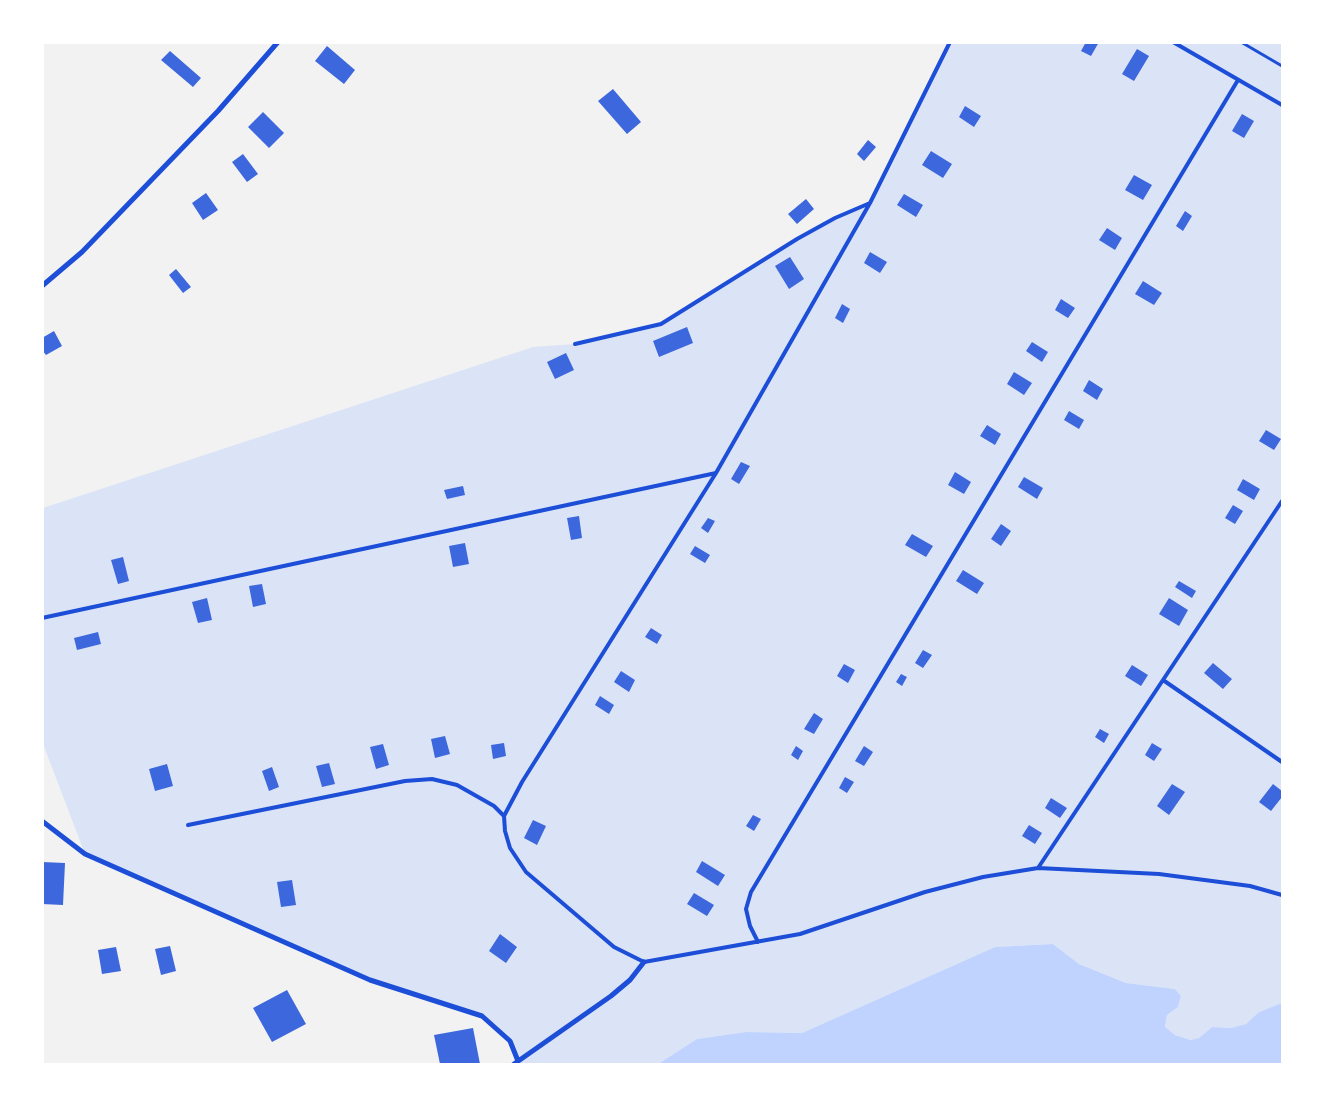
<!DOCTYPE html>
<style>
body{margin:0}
#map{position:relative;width:1325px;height:1107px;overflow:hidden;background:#f2f2f2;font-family:"Work Sans",sans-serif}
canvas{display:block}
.frame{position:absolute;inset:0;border:44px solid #fff;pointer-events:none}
</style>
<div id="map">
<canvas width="1325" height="1107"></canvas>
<div class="frame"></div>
</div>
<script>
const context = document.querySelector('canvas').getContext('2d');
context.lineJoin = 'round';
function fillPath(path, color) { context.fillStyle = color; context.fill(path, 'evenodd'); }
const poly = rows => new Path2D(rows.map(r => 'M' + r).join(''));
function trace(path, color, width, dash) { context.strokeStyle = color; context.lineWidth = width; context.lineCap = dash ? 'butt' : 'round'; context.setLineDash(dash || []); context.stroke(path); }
const green = poly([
 [950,43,1282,43,1282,1003,1259,1012,1246,1024,1231,1028,1212,1027,1199,1038,1192,1040,1175,1035,1165,1028,1167,1015,1178,1007,1181,996,1175,989,1126,983,1079,964,1053,944,995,947,802,1033,746,1032,697,1039,658,1064,514,1064,518,1061,510,1041,482,1016,370,980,85,854,43,744,43,508,533,347,575,344,661,324,797,239,835,218,870,203]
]);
const water = poly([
 [1053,944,1079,964,1126,983,1175,989,1181,996,1178,1007,1167,1015,1165,1027,1175,1035,1191,1040,1199,1038,1212,1027,1231,1028,1246,1024,1259,1012,1282,1003,1282,1064,658,1064,697,1039,746,1032,802,1033,995,947]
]);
const building = poly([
 [1086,42,1099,42,1091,56,1081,51],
 [327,46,355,70,344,84,315,61],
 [1137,49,1149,56,1134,81,1122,74],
 [170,51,201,78,193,87,161,60],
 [613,89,641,122,627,134,598,101],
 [965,106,981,116,974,127,959,117],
 [263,112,284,133,269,148,248,127],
 [1242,114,1254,121,1244,138,1232,131],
 [868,140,876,147,864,161,857,154],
 [931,151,952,164,943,178,922,165],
 [243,154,258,174,247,182,232,162],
 [1134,175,1152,185,1143,200,1125,190],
 [206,193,218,210,203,220,192,203],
 [904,194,923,205,916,217,897,205],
 [806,199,814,209,797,224,788,214],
 [1185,211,1192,216,1183,231,1176,226],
 [1107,228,1122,238,1115,250,1099,240],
 [870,252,887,262,880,273,864,263],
 [790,257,804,279,789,289,775,266],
 [176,269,191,287,183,293,169,275],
 [1143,281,1162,293,1154,305,1135,294],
 [1061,299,1075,308,1068,318,1055,310],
 [842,304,850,309,843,323,835,318],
 [687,327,693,343,659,357,653,341],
 [54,331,62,346,46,355,42,350,42,338],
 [1032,342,1048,352,1042,362,1026,351],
 [566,353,574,370,555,379,547,362],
 [1014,372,1032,383,1024,395,1007,384],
 [1089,380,1103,389,1097,400,1083,391],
 [1069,411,1084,420,1079,429,1064,420],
 [987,425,1001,434,995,445,980,436],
 [1266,430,1281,439,1274,450,1259,441],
 [741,462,750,466,739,484,731,479],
 [955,472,971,482,964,494,948,485],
 [1024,477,1043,488,1037,499,1018,487],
 [1243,479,1260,489,1254,500,1237,490],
 [463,486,465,495,447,499,444,490],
 [1233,505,1243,511,1235,524,1225,518],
 [579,516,582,538,571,540,567,518],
 [708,518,715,521,708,533,701,528],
 [1001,524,1011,531,1001,546,991,539],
 [912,534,933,546,926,557,905,545],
 [465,543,469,564,453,567,449,546],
 [695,546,710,555,705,563,690,554],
 [123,557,129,581,118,584,111,560],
 [963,570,984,583,977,594,956,581],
 [1179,581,1196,591,1192,598,1175,587],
 [262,584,266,604,253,607,249,586],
 [207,598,212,620,198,623,192,602],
 [1169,598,1188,610,1179,626,1159,614],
 [651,628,662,635,657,644,645,637],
 [98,632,101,644,77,650,74,638],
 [923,650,932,655,923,668,915,663],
 [1213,663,1232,679,1223,689,1204,673],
 [844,664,855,670,848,683,837,676],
 [1132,665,1148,675,1141,686,1125,676],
 [621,671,635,680,629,692,614,682],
 [901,674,907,677,902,686,896,682],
 [600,696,614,705,609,714,595,705],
 [814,713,823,719,814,734,804,729],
 [1100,729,1109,734,1104,743,1095,737],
 [445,736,450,754,435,758,431,739],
 [504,743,506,756,493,759,491,745],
 [1152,743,1162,749,1154,761,1145,755],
 [383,744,389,765,376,769,370,747],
 [796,746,803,751,798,760,791,755],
 [864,746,873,752,864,766,855,761],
 [329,763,335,784,322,787,316,766],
 [167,764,173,786,155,791,149,769],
 [272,767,279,787,269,791,262,771],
 [845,777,854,782,847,793,839,788],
 [1172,784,1185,792,1169,815,1157,806],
 [1273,784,1282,791,1282,797,1271,811,1259,802],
 [1051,798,1067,808,1060,818,1045,808],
 [753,815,761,819,754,831,746,826],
 [533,820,546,826,537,845,524,838],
 [1029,825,1042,833,1035,844,1022,836],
 [702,861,725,875,718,886,696,872],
 [42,862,65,863,63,905,42,904],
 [292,880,296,905,281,907,277,882],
 [694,893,714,905,707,916,687,904],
 [500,934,517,947,506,963,489,951],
 [170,946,176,971,161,975,155,949],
 [116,947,121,971,102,974,98,950],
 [287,990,306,1024,272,1042,253,1008],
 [473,1028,480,1064,440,1064,434,1035]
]);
const path = poly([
 [1241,42,1282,66]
]);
const service = poly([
 [950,42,870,203,716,473,522,782,504,816,505,831,510,848,526,872,614,947,644,962,800,934,925,892,983,877,1038,868,1159,874,1250,886,1282,895],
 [1173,42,1282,105],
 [575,344,661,324,797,239,835,218,870,203],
 [42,618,716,473],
 [1163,680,1282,762],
 [188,825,405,781,432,779,457,785,494,806,504,816],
 [1038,868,1282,501],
 [758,942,750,926,746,909,751,892,1238,80]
]);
const minor = poly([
 [42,286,82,252,218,111,278,42],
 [42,821,85,854,370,980,482,1016,510,1041,518,1061],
 [514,1064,611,996,630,980,644,962]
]);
fillPath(green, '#dbe4f7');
fillPath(water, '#bfd3fe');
fillPath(building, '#3d67dc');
trace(path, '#1d4ed8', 3);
trace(service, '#1d4ed8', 4);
trace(minor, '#1d4ed8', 5);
</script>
